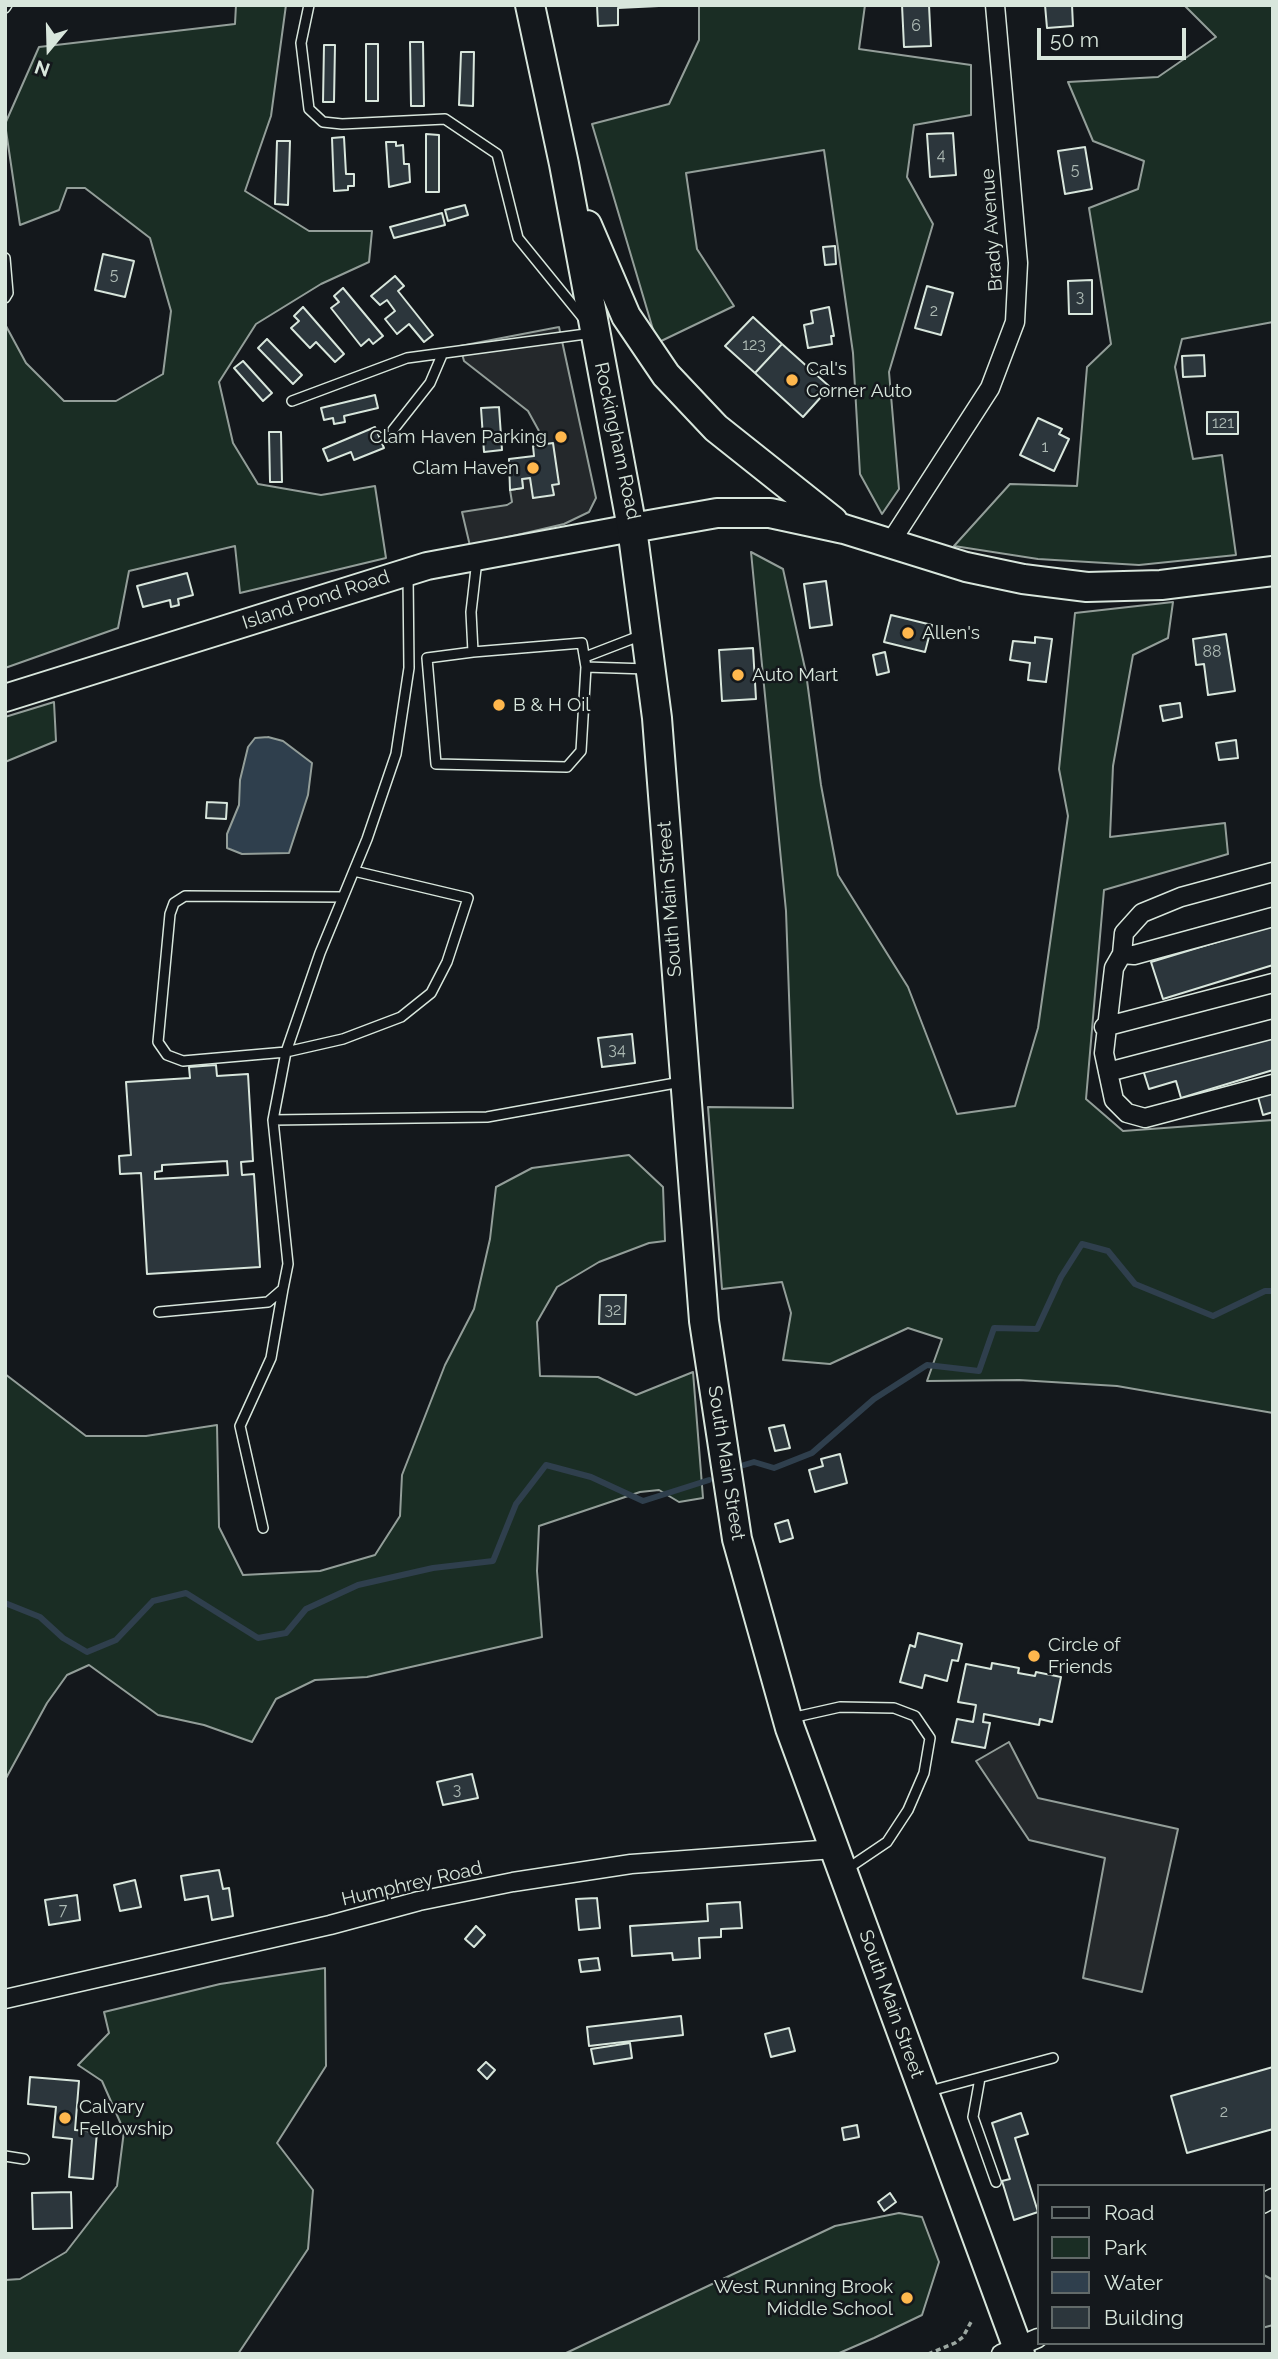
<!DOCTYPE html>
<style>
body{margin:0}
#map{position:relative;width:1278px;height:2359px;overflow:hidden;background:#14181c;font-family:Raleway,sans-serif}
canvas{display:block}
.frame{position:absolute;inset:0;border:7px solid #d8e6dc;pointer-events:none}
.legend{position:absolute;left:1037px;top:2184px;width:228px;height:161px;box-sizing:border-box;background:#14181c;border:2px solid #626a69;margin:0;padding:9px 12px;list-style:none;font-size:21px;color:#d8e6dc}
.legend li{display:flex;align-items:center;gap:14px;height:35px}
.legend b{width:35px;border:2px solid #626a69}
.north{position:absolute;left:14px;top:14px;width:70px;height:70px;-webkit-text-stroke:5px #14181c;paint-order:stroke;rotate:199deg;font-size:19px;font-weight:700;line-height:28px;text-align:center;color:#d8e6dc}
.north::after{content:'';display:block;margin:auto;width:24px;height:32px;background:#d8e6dc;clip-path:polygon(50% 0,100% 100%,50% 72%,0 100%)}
.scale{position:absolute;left:1037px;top:28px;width:149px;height:32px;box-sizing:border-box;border:4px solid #d8e6dc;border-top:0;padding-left:9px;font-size:21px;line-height:24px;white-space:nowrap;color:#d8e6dc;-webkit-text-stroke:5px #14181c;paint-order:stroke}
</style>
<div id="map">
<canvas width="1278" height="2359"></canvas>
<div class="frame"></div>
<ul class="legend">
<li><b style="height:9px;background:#14181c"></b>Road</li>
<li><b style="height:19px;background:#1a2d24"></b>Park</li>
<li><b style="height:19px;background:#2f3f4d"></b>Water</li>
<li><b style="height:19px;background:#2c363c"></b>Building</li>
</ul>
<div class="north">N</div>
<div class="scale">50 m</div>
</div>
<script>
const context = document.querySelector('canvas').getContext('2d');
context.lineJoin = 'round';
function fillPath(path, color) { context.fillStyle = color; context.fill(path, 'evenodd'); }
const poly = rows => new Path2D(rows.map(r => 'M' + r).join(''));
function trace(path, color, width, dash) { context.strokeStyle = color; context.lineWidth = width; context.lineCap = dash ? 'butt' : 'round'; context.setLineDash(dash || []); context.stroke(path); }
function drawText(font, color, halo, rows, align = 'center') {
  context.font = font + ' Raleway,sans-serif'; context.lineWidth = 5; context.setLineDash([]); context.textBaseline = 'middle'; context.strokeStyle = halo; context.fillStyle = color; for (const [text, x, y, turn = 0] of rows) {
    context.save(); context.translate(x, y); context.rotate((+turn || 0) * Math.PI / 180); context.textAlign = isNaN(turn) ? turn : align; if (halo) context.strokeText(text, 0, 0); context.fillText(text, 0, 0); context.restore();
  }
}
const green = poly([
 [236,5,286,5,271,116,245,191,309,231,372,231,369,262,321,284,256,324,219,382,233,443,258,484,321,495,375,486,386,558,240,593,235,546,129,571,118,628,5,668,6,326,26,363,64,401,116,401,163,374,171,311,150,238,85,188,67,188,59,210,20,225,5,124,39,47,235,24,236,5],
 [699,5,865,5,859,49,971,65,971,115,914,125,907,177,933,224,889,372,899,489,882,514,860,474,853,353,824,150,686,173,697,249,734,306,657,343,592,124,669,104,699,40,699,5],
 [1184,5,1273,5,1273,322,1182,339,1175,367,1193,459,1222,455,1236,555,1139,565,1038,559,954,546,1010,484,1077,486,1087,367,1111,344,1089,208,1138,189,1144,161,1093,141,1068,82,1158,77,1216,37,1184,5],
 [751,552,783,569,806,673,821,785,838,875,908,987,957,1114,1015,1106,1038,1028,1068,816,1059,769,1075,613,1173,602,1168,638,1133,655,1113,766,1110,837,1225,823,1228,854,1104,890,1086,1099,1123,1131,1273,1120,1273,1413,1117,1386,1019,1380,927,1381,942,1339,908,1328,830,1364,783,1360,791,1313,782,1282,722,1289,708,1107,793,1108,786,911,751,552],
 [54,702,56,741,5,762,5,717,54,702],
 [629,1155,663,1187,665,1241,649,1243,599,1262,557,1287,537,1322,540,1376,598,1377,636,1395,693,1372,703,1498,679,1502,659,1490,640,1492,539,1526,537,1571,542,1637,367,1677,315,1680,276,1699,252,1742,204,1725,158,1715,89,1665,67,1675,47,1703,5,1780,5,1374,86,1436,146,1436,217,1425,219,1527,243,1575,320,1571,375,1555,400,1516,402,1475,445,1365,474,1309,490,1239,496,1187,532,1168,629,1155],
 [325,1968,326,2066,277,2143,313,2190,308,2249,238,2354,5,2354,5,2280,20,2279,66,2252,117,2186,124,2131,102,2081,78,2065,109,2033,104,2012,220,1984,325,1968],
 [899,2213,922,2217,939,2262,922,2315,874,2338,837,2354,564,2354,835,2226,899,2213]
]);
const parking = poly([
 [559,327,596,498,589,512,564,524,470,546,462,512,507,505,512,502,510,490,523,488,522,479,530,478,553,495,539,431,528,411,464,361,460,346,559,327],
 [1009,1742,1038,1798,1178,1829,1142,1992,1083,1978,1105,1858,1029,1840,976,1761,1009,1742],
 [1262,2274,1273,2280,1273,2325,1262,2328,1262,2274]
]);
const water = poly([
 [268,737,283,741,312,763,308,795,289,853,242,854,227,848,227,834,239,805,240,780,248,747,255,738,268,737]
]);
const stream = poly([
 [744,1465,754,1462,774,1468,812,1453,874,1399,927,1365,979,1371,994,1328,1037,1329,1061,1277,1082,1244,1108,1251,1135,1284,1213,1316,1265,1291,1273,1291],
 [5,1603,40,1617,63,1638,87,1652,116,1640,153,1601,186,1593,258,1638,286,1633,306,1609,358,1585,433,1568,493,1561,516,1504,546,1465,591,1477,643,1501,709,1480]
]);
const building = poly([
 [597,5,679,5,618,8,618,25,598,26,597,5],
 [902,5,929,5,931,46,904,47,902,5],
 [1045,5,1072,5,1073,26,1047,28,1045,5],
 [410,42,423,42,424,106,411,106,410,42],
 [366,44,378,44,378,101,366,101,366,44],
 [324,45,335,45,334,102,323,102,324,45],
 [461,52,474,52,473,106,459,105,461,52],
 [953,133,956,175,930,177,927,134,953,133],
 [426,134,439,135,439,192,426,192,426,134],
 [344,137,346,174,354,174,354,186,348,186,348,190,334,191,332,138,344,137],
 [277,141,290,141,288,205,275,204,277,141],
 [386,142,396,142,396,146,403,145,404,164,409,164,410,182,389,187,386,142],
 [1085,147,1092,189,1065,194,1058,151,1085,147],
 [465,205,468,215,448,221,445,210,465,205],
 [442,213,445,225,394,238,390,227,442,213],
 [835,246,836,264,825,265,823,247,835,246],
 [103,254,134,261,125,297,95,290,103,254],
 [395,276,404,286,398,291,433,335,424,342,409,324,397,334,385,319,395,311,387,300,380,305,371,296,395,276],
 [1092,280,1092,314,1069,314,1068,281,1092,280],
 [927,286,953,293,941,335,915,328,927,286],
 [343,288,383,336,373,344,369,339,361,346,331,308,339,302,334,296,343,288],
 [303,307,344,354,335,362,316,342,310,348,291,328,299,321,294,316,303,307],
 [829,307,834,336,831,336,832,344,808,348,804,325,813,323,811,311,829,307],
 [753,317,782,344,755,373,725,346,753,317],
 [267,339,302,375,293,384,258,348,267,339],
 [782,344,830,387,803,417,755,373,782,344],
 [1204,355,1205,376,1183,377,1182,356,1204,355],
 [243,361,272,393,263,401,234,368,243,361],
 [375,395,378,408,344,416,345,422,334,424,333,418,324,420,321,408,375,395],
 [499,407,502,450,484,452,481,408,499,407],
 [1207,412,1238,412,1238,434,1207,434,1207,412],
 [1038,418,1062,429,1059,434,1069,439,1054,471,1020,455,1038,418],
 [375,427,384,448,354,460,351,452,328,461,323,449,375,427],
 [269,432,281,432,282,482,270,482,269,432],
 [553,443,559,484,552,485,554,495,533,498,530,478,522,479,523,488,510,490,509,459,534,456,533,446,553,443],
 [187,573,193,595,178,599,179,605,171,607,170,600,143,607,137,586,187,573],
 [826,581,832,625,810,628,804,584,826,581],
 [891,615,932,625,925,652,884,642,891,615],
 [1226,634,1235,691,1208,695,1204,664,1196,665,1193,639,1226,634],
 [1035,637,1052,639,1046,682,1028,680,1030,663,1010,660,1013,641,1035,643,1035,637],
 [753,648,756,699,722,701,719,650,753,648],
 [885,652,889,672,877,675,873,655,885,652],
 [1180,703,1182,717,1163,721,1160,706,1180,703],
 [1236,740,1238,758,1219,760,1216,743,1236,740],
 [207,802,227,803,226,819,206,818,207,802],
 [1273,925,1273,965,1163,999,1151,962,1273,925],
 [1273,1031,1273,1070,1181,1098,1176,1081,1149,1089,1143,1070,1273,1031],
 [632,1034,635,1063,602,1067,598,1038,632,1034],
 [216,1065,217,1076,248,1074,253,1161,241,1162,242,1175,254,1174,260,1267,147,1274,141,1173,120,1174,119,1156,131,1155,126,1082,190,1078,189,1067,216,1065],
 [227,1161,228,1175,155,1179,155,1172,162,1171,162,1165,227,1161],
 [1273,1093,1273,1112,1263,1115,1258,1097,1273,1093],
 [600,1295,626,1295,625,1324,599,1324,600,1295],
 [784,1425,790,1448,775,1451,769,1428,784,1425],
 [840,1454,847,1483,815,1492,809,1470,823,1466,821,1459,840,1454],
 [788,1520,793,1538,780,1542,775,1524,788,1520],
 [918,1633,962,1644,958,1661,952,1660,947,1681,925,1675,922,1688,900,1682,910,1645,915,1647,918,1633],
 [992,1663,1019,1668,1018,1673,1035,1676,1036,1672,1061,1677,1052,1722,1040,1719,1039,1725,984,1714,983,1722,990,1723,985,1748,952,1742,957,1719,973,1722,976,1705,958,1702,966,1664,991,1669,992,1663],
 [472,1774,478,1798,443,1805,437,1782,472,1774],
 [219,1870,223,1889,229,1888,233,1916,212,1920,208,1896,185,1900,181,1876,219,1870],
 [135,1880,141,1907,120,1911,114,1885,135,1880],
 [77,1895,80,1920,49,1925,45,1900,77,1895],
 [597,1898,600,1928,579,1930,576,1899,597,1898],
 [740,1902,742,1928,721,1929,721,1937,699,1938,700,1958,673,1960,672,1953,632,1956,630,1926,708,1921,707,1904,740,1902],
 [476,1926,485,1935,474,1947,465,1939,476,1926],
 [598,1958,600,1970,581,1972,579,1960,598,1958],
 [681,2016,683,2035,589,2046,587,2027,681,2016],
 [789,2028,795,2051,771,2057,765,2034,789,2028],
 [630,2043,632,2058,594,2064,591,2049,630,2043],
 [486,2062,495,2070,487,2079,478,2070,486,2062],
 [1273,2067,1273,2129,1187,2153,1171,2096,1273,2067],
 [30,2077,79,2081,75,2130,97,2132,93,2179,69,2177,72,2139,53,2137,56,2107,28,2104,30,2077],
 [1021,2113,1028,2134,1015,2138,1038,2212,1014,2220,1002,2181,1010,2179,992,2123,1021,2113],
 [857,2125,859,2137,844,2140,842,2128,857,2125],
 [71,2192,72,2228,33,2229,32,2193,71,2192],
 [890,2193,896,2202,884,2211,878,2202,890,2193]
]);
const path = poly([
 [928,2354,955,2343,963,2337,971,2322]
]);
const lane = poly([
 [309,5,301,43,309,109,323,122,342,124,445,119,497,154,518,238,583,318],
 [5,8,7,5],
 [5,258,8,293,5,298],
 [292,401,407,358,593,333],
 [393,430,430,383,442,355],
 [473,652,427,658,436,764,567,767,581,751,586,667,582,643,473,652,471,612,477,560],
 [585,657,642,635],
 [586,667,647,669],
 [343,897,185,896,174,903,170,914,158,1042,167,1055,183,1061,286,1052,343,1039,401,1017,431,993,447,962,468,898,354,871],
 [273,1120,487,1117,681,1082],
 [159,1312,268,1302,283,1289,288,1264,273,1120,286,1052,320,953,367,839,396,754,409,668,408,576],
 [263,1528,240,1426,271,1358,283,1289],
 [791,1718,840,1707,894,1708,915,1716,930,1738,924,1773,908,1810,887,1842,847,1869],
 [980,2078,973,2117,996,2182],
 [926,2092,1053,2058],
 [5,2156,24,2159]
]);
const street = poly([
 [890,543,990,388,1015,322,1018,263,995,5],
 [1273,872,1181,897,1142,913,1124,933,1122,954,1114,968,1104,1053,1114,1100,1127,1113,1145,1118,1273,1084],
 [1122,954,1134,955,1273,917],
 [1104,1027,1273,983],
 [1108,1072,1273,1029],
 [5,1999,330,1925,419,1901,513,1882,631,1864,834,1849],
 [1262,2204,1273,2198],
 [1001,2354,1038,2338]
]);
const secondary = poly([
 [5,698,427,566,632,528]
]);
const primary = poly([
 [530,5,564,164,632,528,657,718,704,1321,737,1539,790,1728,1020,2354],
 [587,225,626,316,666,375,716,428,833,521],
 [632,528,717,513,770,513,844,529,966,567,1023,579,1087,587,1161,585,1273,571]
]);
const markers = [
 [792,380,7,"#ffb74d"],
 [561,437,7,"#ffb74d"],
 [533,468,7,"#ffb74d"],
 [908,633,7,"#ffb74d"],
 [738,675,7,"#ffb74d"],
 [499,705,7,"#ffb74d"],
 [1034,1656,7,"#ffb74d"],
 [65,2118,7,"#ffb74d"],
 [907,2298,7,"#ffb74d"]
];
const numberNames = [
 ["6",916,26],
 ["4",941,155],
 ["5",1075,170],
 ["5",114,275],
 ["3",1080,297],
 ["2",934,311],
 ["123",754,345],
 ["121",1223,423],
 ["1",1045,447],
 ["88",1212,652],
 ["34",617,1050],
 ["32",613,1310],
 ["3",457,1790],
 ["7",63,1910],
 ["2",1224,2112]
];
const streetNames = [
 ["Brady Avenue",992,230,-94],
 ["Rockingham Road",617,441,78],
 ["Island Pond Road",316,600,-18],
 ["South Main Street",670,899,-94],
 ["South Main Street",726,1463,81],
 ["Humphrey Road",412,1884,-13],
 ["South Main Street",891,2004,70]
];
const poiNames = [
 ["Cal's",806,369],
 ["Corner Auto",806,391],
 ["Clam Haven Parking",547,437,"right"],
 ["Clam Haven",519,468,"right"],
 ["Allen's",922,633],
 ["Auto Mart",752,675],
 ["B & H Oil",513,705],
 ["Circle of",1048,1645],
 ["Friends",1048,1667],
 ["Calvary",79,2107],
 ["Fellowship",79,2129],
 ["West Running Brook",893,2287,"right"],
 ["Middle School",893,2309,"right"]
];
fillPath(green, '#1a2d24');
trace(green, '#939e99', 2);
fillPath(parking, '#24282b');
trace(parking, '#939e99', 2);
fillPath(water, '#2f3f4d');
trace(water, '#939e99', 2);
trace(stream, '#2f3f4d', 6);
fillPath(building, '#2c363c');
trace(building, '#d8e6dc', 2);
trace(lane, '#d8e6dc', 12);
trace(street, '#d8e6dc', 21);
trace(secondary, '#d8e6dc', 30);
trace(primary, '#d8e6dc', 32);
trace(path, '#9da8a2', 3.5, [5, 3.5]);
trace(lane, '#14181c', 9);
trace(street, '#14181c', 18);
trace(secondary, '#14181c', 26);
trace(primary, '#14181c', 28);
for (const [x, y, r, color] of markers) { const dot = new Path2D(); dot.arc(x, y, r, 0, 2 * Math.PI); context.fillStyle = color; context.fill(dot); trace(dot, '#14181c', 2.5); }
drawText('16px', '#adbab4', null, numberNames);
drawText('19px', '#d8e6dc', '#14181c', streetNames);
drawText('19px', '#d8e6dc', '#14181c', poiNames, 'left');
</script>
